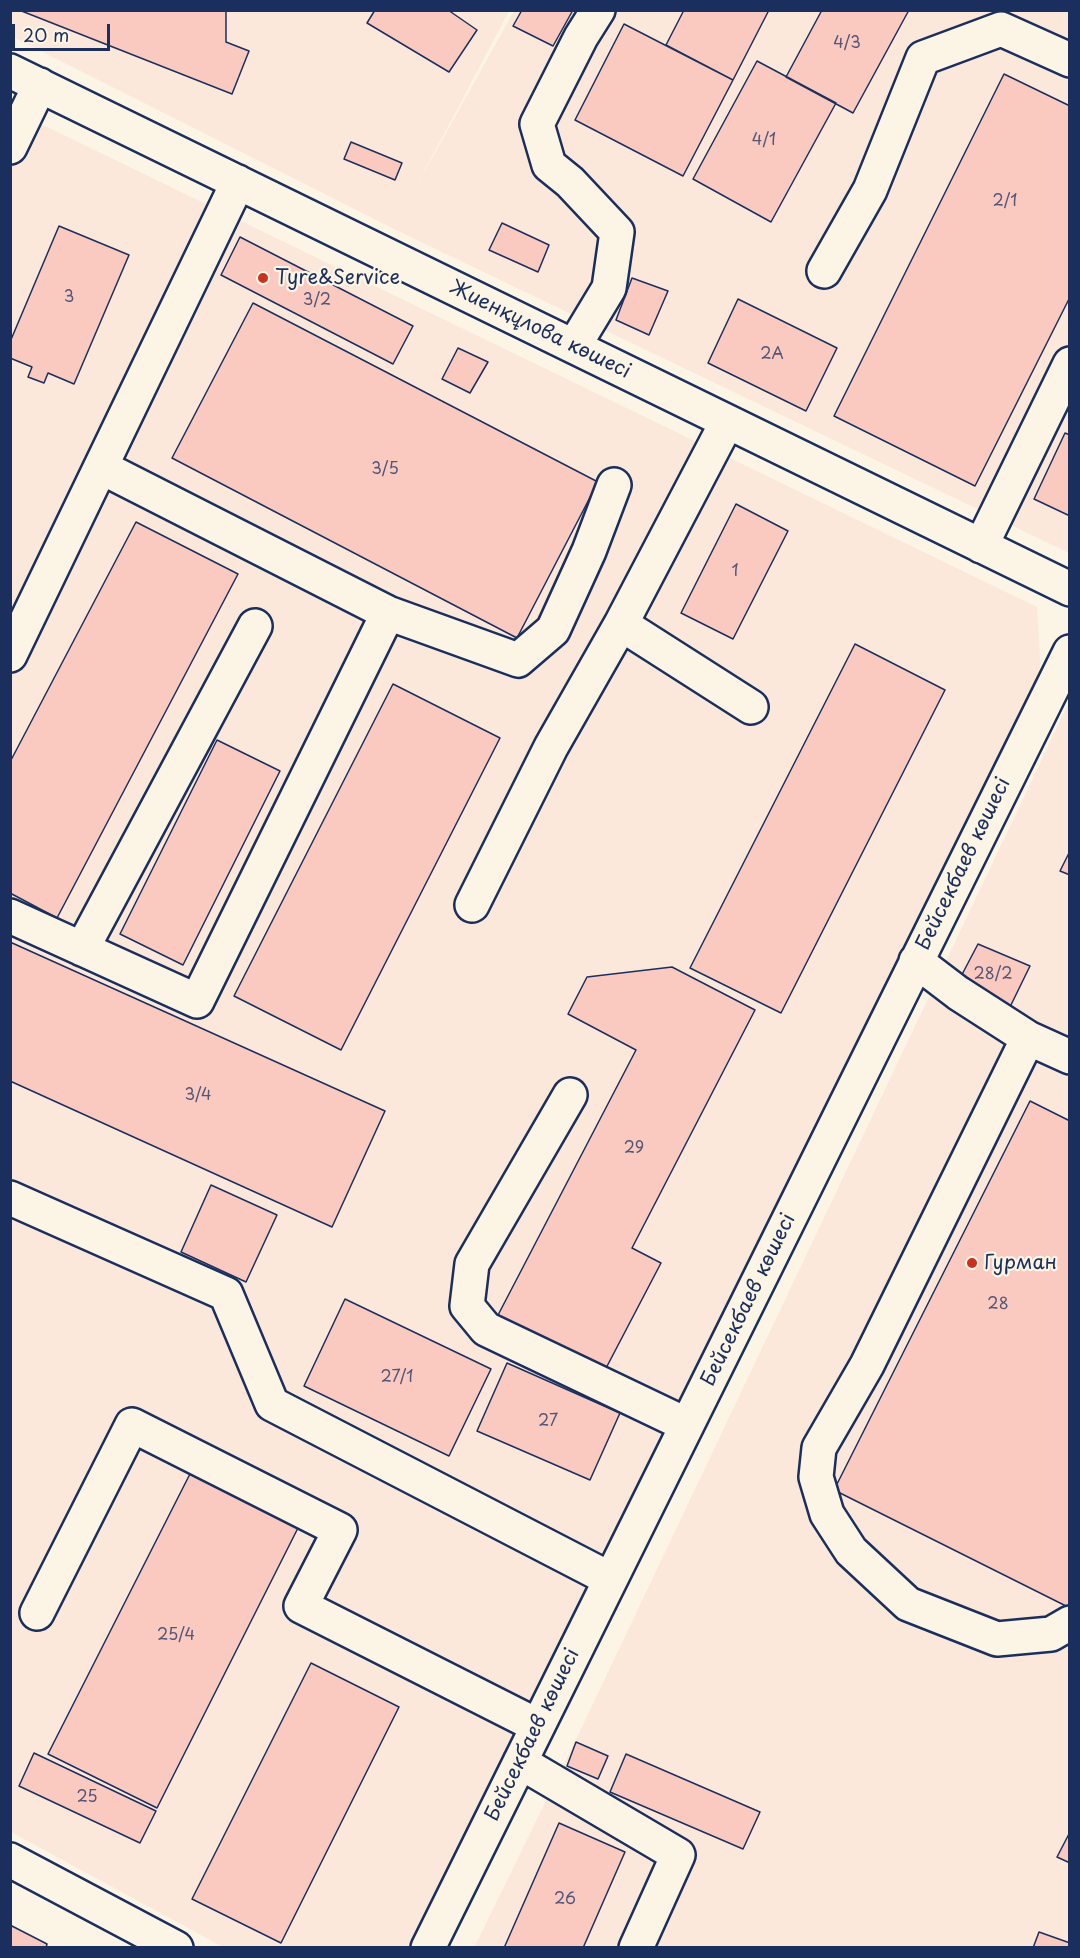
<!DOCTYPE html>
<meta charset="utf-8">
<style>
body{margin:0}
#map{position:relative;width:1080px;height:1958px;overflow:hidden;background:#fcf5e5;font-family:"Playpen Sans",sans-serif}
canvas{display:block}
.frame{position:absolute;inset:0;border:12px solid #1b2f5e;pointer-events:none}
.scale{position:absolute;left:12px;top:24px;width:98px;height:27px;box-sizing:border-box;border:3px solid #1b2f5e;border-top:0;padding-left:8px;font-size:18px;line-height:21px;white-space:nowrap;color:#1b2f5e;-webkit-text-stroke:4px #fcf5e5;paint-order:stroke}
</style>
<div id="map">
<canvas width="1080" height="1958"></canvas>
<div class="frame"></div>
<div class="scale">20 m</div>
</div>
<script>
const context = document.querySelector('canvas').getContext('2d');
context.lineJoin = 'round';
function fillPath(path, color) { context.fillStyle = color; context.fill(path, 'evenodd'); }
const poly = rows => new Path2D(rows.map(r => 'M' + r).join(''));
function trace(path, color, width, dash) { context.strokeStyle = color; context.lineWidth = width; context.lineCap = dash ? 'butt' : 'round'; context.setLineDash(dash || []); context.stroke(path); }
function drawText(font, color, halo, rows, align = 'center') {
  context.font = font + ' "Playpen Sans",sans-serif'; context.lineWidth = 4.5; context.setLineDash([]); context.textBaseline = 'middle'; context.strokeStyle = halo; context.fillStyle = color; for (const [text, x, y, turn = 0] of rows) {
    context.save(); context.translate(x, y); context.rotate((+turn || 0) * Math.PI / 180); context.textAlign = isNaN(turn) ? turn : align; if (halo) context.strokeText(text, 0, 0); context.fillText(text, 0, 0); context.restore();
  }
}
const built = poly([
 [10,11,509,11,416,187,514,11,1069,11,1069,553,394,229,11,36],
 [10,109,1037,607,1042,692,427,1947,223,1947,11,1832],
 [1069,702,1069,1947,474,1948,581,1729]
]);
const building = poly([
 [19,10,226,10,226,42,249,51,232,94,19,10],
 [375,10,448,10,477,30,449,72,367,23,375,10],
 [522,10,573,10,553,46,513,26,522,10],
 [684,10,769,10,733,80,666,45,684,10],
 [822,10,909,10,853,113,786,77,822,10],
 [624,24,733,80,683,176,575,120,624,24],
 [757,61,836,103,771,222,693,179,757,61],
 [1004,74,1070,106,1070,297,975,486,834,416,1004,74],
 [351,142,402,163,395,180,344,159,351,142],
 [502,223,549,245,538,272,489,250,502,223],
 [59,226,129,255,74,384,48,373,44,383,28,377,32,367,10,358,10,342,59,226],
 [240,237,413,326,393,364,221,275,240,237],
 [632,278,668,291,649,335,616,320,632,278],
 [738,299,837,348,806,411,708,363,738,299],
 [253,303,598,482,517,638,172,458,253,303],
 [458,348,488,362,470,393,442,379,458,348],
 [1065,433,1070,435,1070,516,1034,499,1065,433],
 [736,504,788,531,733,639,681,613,736,504],
 [136,522,238,574,57,918,10,893,10,762,136,522],
 [855,644,945,690,781,1013,690,968,855,644],
 [393,684,500,738,341,1050,234,996,393,684],
 [217,740,280,771,183,965,120,934,217,740],
 [1070,851,1070,875,1060,871,1070,851],
 [10,942,385,1111,332,1227,10,1081,10,942],
 [978,944,1030,966,1009,1009,957,984,978,944],
 [672,967,755,1010,632,1248,661,1263,604,1372,497,1317,636,1050,568,1014,587,977,672,967],
 [1030,1101,1070,1121,1070,1608,834,1490,1030,1101],
 [211,1185,277,1215,246,1282,181,1252,211,1185],
 [345,1299,491,1369,449,1456,304,1386,345,1299],
 [507,1363,620,1413,590,1480,477,1431,507,1363],
 [195,1464,303,1518,157,1808,48,1754,195,1464],
 [311,1663,399,1707,281,1943,192,1899,311,1663],
 [576,1742,608,1756,598,1779,567,1766,576,1742],
 [34,1753,156,1811,140,1843,19,1786,34,1753],
 [626,1754,760,1812,743,1849,610,1792,626,1754],
 [559,1823,625,1852,583,1948,504,1948,559,1823],
 [1070,1832,1070,1863,1057,1857,1070,1832],
 [10,1925,47,1944,46,1948,10,1948,10,1925],
 [1039,1932,1070,1943,1070,1948,1033,1948,1039,1932]
]);
const minor = poly([
 [10,71,1070,589],
 [10,147,40,85],
 [824,271,870,190,923,58,1001,29,1070,60],
 [574,346,609,288,617,232,570,182,549,165,537,124,581,37,598,10],
 [981,546,1070,364],
 [388,613,518,660,553,630,589,551,614,485],
 [621,624,751,707],
 [10,655,238,182],
 [472,905,551,747,621,624,727,422],
 [10,916,197,1001,388,613,101,467],
 [82,949,255,626],
 [916,961,958,993,1028,1038,1070,1057],
 [1028,1038,867,1365,819,1448,816,1477,827,1514,851,1551,908,1604,997,1639,1051,1634,1070,1623],
 [570,1095,472,1264,467,1306,486,1329,687,1425],
 [10,1198,226,1294,272,1404,610,1579],
 [37,1613,132,1425,340,1530,301,1606,538,1726],
 [520,1762,678,1855,636,1948],
 [10,1860,176,1948],
 [428,1948,1070,652]
]);
const markers = [
 [263,278,6,"#c8321e"],
 [972,1263,6,"#c8321e"]
];
const numberNames = [
 ["4/3",847,44],
 ["4/1",764,141],
 ["2/1",1005,202],
 ["3",69,298],
 ["3/2",317,301],
 ["2А",772,355],
 ["3/5",385,470],
 ["1",735,572],
 ["28/2",993,975],
 ["3/4",198,1096],
 ["29",634,1149],
 ["28",998,1305],
 ["27/1",397,1378],
 ["27",548,1422],
 ["25/4",176,1636],
 ["25",87,1798],
 ["26",565,1900]
];
const poiNames = [
 ["Tyre&Service",275,278],
 ["Гурман",984,1263]
];
const streetNames = [
 ["Жиенқұлова көшесі",540,330,26],
 ["Бейсекбаев көшесі",964,864,-64],
 ["Бейсекбаев көшесі",749,1300,-64],
 ["Бейсекбаев көшесі",533,1735,-64]
];
fillPath(built, '#fbe8da');
fillPath(building, '#facac1');
trace(building, '#1b2f5e', 1.5);
trace(minor, '#1b2f5e', 38);
trace(minor, '#fcf5e5', 33);
for (const [x, y, r, color] of markers) { const dot = new Path2D(); dot.arc(x, y, r, 0, 2 * Math.PI); context.fillStyle = color; context.fill(dot); trace(dot, '#fcf5e5', 2); }
drawText('16px', '#535677', null, numberNames);
drawText('20px', '#1b2f5e', '#fcf5e5', poiNames, 'left');
drawText('20px', '#1b2f5e', '#fcf5e5', streetNames);
</script>
